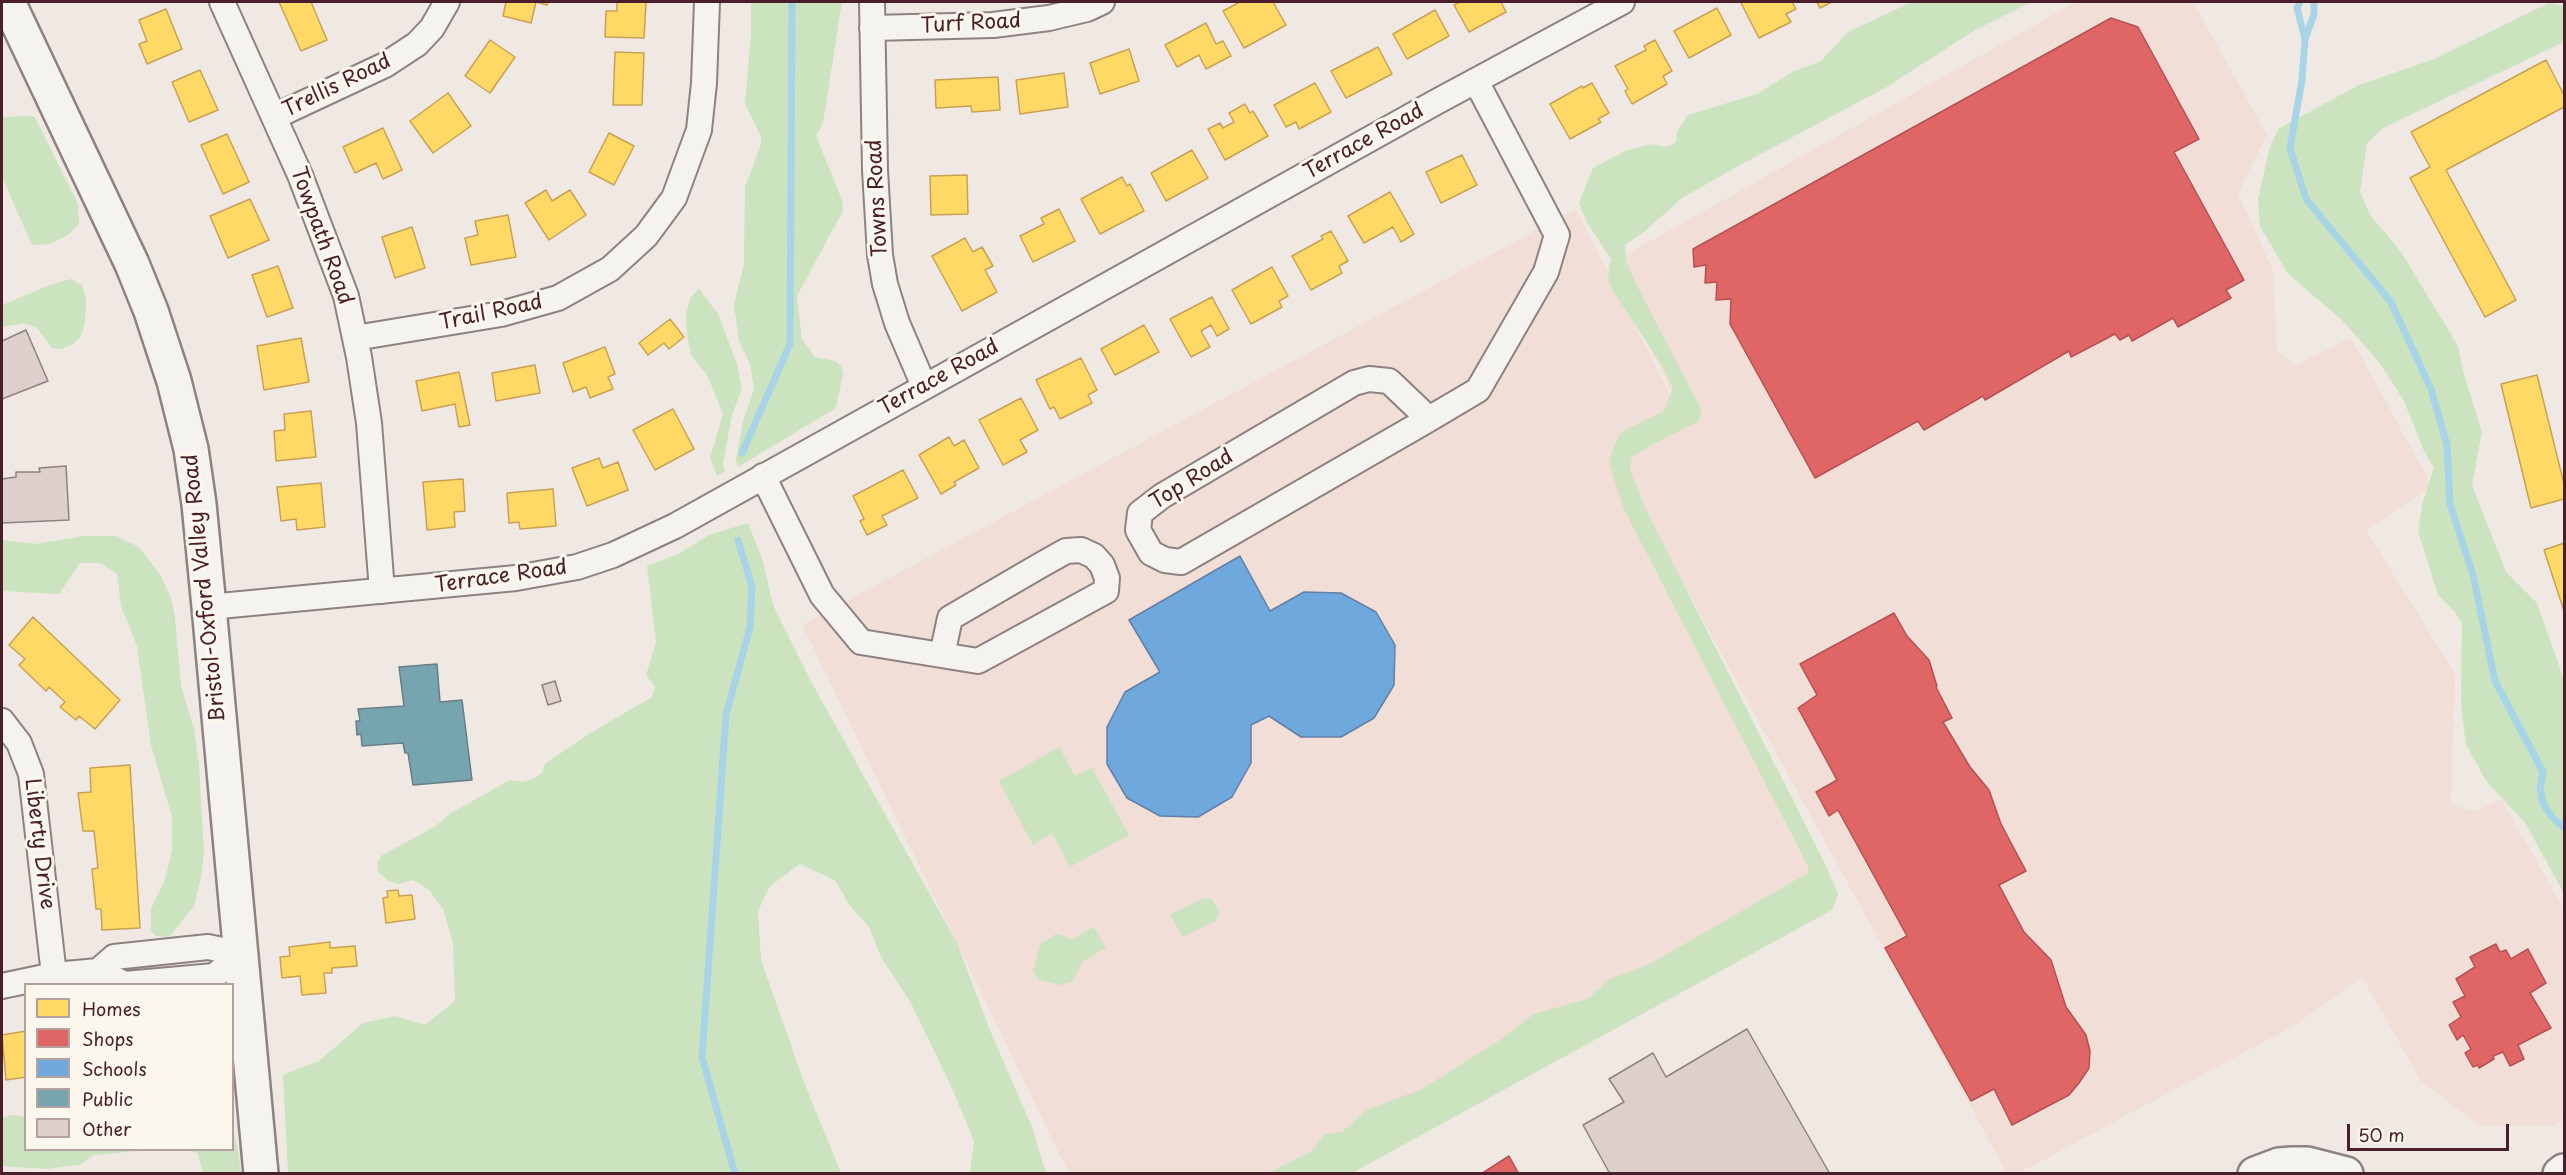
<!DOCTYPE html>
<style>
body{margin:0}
#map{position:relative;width:2566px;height:1175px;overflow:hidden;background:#f0e9e3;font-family:"Playpen Sans",sans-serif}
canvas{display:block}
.frame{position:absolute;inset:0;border:3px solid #4a1f2b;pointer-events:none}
.legend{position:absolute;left:24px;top:983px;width:210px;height:168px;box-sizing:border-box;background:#fbf7ec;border:2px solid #b4a19f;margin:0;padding:8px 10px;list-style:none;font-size:18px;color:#4a1f2b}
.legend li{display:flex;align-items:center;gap:12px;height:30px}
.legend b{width:30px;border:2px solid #b4a19f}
.scale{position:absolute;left:2347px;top:1124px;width:162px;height:27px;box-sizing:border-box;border:3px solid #4a1f2b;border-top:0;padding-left:8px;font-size:18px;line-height:21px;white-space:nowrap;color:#4a1f2b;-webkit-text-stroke:4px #fbf7ec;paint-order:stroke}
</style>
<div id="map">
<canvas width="2566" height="1175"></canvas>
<div class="frame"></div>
<ul class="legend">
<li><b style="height:16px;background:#ffd966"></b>Homes</li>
<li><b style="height:16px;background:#e06666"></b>Shops</li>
<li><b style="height:16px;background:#6fa8dc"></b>Schools</li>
<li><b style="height:16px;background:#76a5af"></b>Public</li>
<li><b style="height:16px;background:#ddcfcb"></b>Other</li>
</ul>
<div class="scale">50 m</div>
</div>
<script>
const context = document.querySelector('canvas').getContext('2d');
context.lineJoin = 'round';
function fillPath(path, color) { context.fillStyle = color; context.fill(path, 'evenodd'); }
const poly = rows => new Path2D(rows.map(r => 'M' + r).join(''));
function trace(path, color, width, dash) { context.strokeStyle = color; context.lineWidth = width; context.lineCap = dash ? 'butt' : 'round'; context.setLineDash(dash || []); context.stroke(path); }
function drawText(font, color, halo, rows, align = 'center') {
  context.font = font + ' "Playpen Sans",sans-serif'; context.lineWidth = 6; context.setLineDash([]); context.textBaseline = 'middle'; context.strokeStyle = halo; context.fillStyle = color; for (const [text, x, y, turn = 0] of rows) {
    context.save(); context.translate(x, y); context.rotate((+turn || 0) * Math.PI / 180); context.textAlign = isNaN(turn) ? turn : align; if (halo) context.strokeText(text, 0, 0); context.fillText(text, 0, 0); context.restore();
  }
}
const built = poly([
 [2076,2,2193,2,2267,135,2238,194,2273,270,2277,350,2296,365,2351,338,2432,486,2366,530,2455,674,2451,805,2475,811,2501,799,2564,909,2564,1118,2552,1126,2480,1126,2421,1081,2362,977,2295,1025,2019,1173,2007,1173,1613,456,1683,414,1608,265],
 [1576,209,1680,414,1611,455,1825,891,1327,1173,1069,1173,802,625]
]);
const green = poly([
 [751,2,842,2,823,123,816,136,842,200,843,211,797,296,802,339,815,357,835,361,841,366,843,374,836,408,738,467,736,460,743,421,754,389,750,364,739,341,734,305,744,263,745,187,761,144,761,137,745,104,751,33],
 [1912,2,2031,2,1975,30,1885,88,1740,165,1682,198,1644,232,1625,245,1626,261,1638,288,1701,409,1699,421,1653,444,1631,458,1630,471,1647,512,1827,868,1838,894,1832,910,1352,1173,1268,1173,1312,1151,1325,1134,1342,1132,1367,1110,1422,1089,1500,1040,1534,1014,1587,999,1612,978,1648,965,1808,873,1808,866,1624,509,1609,463,1614,446,1621,432,1664,411,1673,388,1661,364,1611,288,1608,278,1611,259,1586,221,1579,203,1593,168,1627,150,1653,144,1666,147,1676,142,1677,131,1688,115,1757,94,1792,72,1821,61,1848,32],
 [2549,3,2564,6,2564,42,2383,128,2367,143,2360,192,2371,216,2401,252,2458,346,2464,375,2482,432,2472,485,2506,572,2537,603,2564,680,2564,894,2526,824,2487,782,2466,745,2461,703,2462,624,2455,612,2438,595,2418,531,2423,501,2434,468,2423,449,2404,401,2379,362,2342,320,2288,274,2260,226,2258,200,2269,150,2278,129,2359,85,2434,59],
 [26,116,35,117,78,204,79,224,68,235,50,244,32,245,2,177,2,117],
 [71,279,82,285,86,299,85,323,80,338,72,345,60,349,52,348,37,328,24,323,2,327,2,305,50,285],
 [699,289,718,314,737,364,742,389,732,415,723,463,725,471,717,476,710,458,723,414,707,375,691,355,687,334,686,315,690,298],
 [748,523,763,561,773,605,813,685,957,943,989,1028,1032,1127,1046,1173,970,1173,974,1141,951,1086,911,1003,881,957,869,927,849,905,836,881,800,864,770,886,758,911,761,960,805,1085,841,1173,288,1173,283,1075,319,1061,363,1023,395,1016,425,1025,455,1001,453,943,443,909,429,890,413,880,398,884,387,880,378,872,377,863,381,856,434,827,451,813,510,780,523,782,535,778,542,773,545,764,587,735,652,697,655,687,646,675,656,642,647,566,680,553,709,535],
 [85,536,116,536,139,547,161,576,171,598,175,617,181,686,194,729,199,766,204,854,201,877,194,906,169,937,156,936,151,931,151,909,165,880,172,849,172,817,151,745,137,646,121,606,117,574,100,563,80,563,59,594,2,591,2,540,35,544],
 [1059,747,1075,776,1092,768,1129,835,1070,867,1052,833,1033,845,999,781],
 [1203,898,1212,899,1219,911,1216,921,1183,937,1170,915],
 [1094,927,1106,948,1083,961,1072,982,1059,985,1038,979,1033,971,1040,944,1056,934,1064,936,1071,940],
 [11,1115,25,1117,26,1150,149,1150,94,1155,79,1165,47,1169,2,1166,2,1118],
 [233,1132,237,1144,241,1173,203,1173,198,1154,191,1150,232,1150]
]);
const homes = poly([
 [279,2,311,2,327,40,301,51,279,2],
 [506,2,548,2,547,5,536,2,531,23,503,16,506,2],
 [617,2,646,2,644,38,605,37,606,11,617,11,617,2],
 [1240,2,1273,2,1286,25,1244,48,1223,11,1240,2],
 [1460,2,1501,2,1506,12,1469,32,1454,5,1460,2],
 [1743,2,1792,2,1796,9,1786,14,1791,22,1759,38,1741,3,1743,2],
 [1817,2,1832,2,1820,8,1817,2],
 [1717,8,1731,35,1689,58,1674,31,1717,8],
 [166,9,182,49,147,64,139,44,147,41,139,20,166,9],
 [1435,10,1449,36,1407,59,1393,34,1435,10],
 [1206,23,1216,44,1223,41,1231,56,1206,69,1199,55,1177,67,1165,45,1206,23],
 [490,40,515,57,490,93,465,76,490,40],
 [1655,40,1672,71,1663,76,1667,84,1632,104,1625,91,1628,89,1615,66,1646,50,1644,46,1655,40],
 [1378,47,1392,74,1346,98,1331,71,1378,47],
 [1129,49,1139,81,1100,94,1090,63,1129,49],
 [615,52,644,53,642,105,613,105,615,52],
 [2546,60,2564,95,2564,107,2446,170,2516,300,2485,317,2410,178,2430,167,2411,132,2546,60],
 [200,70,218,110,189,122,172,82,200,70],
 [1064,73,1068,107,1020,114,1016,80,1064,73],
 [998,77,1000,110,972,112,971,106,936,108,935,80,998,77],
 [1315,83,1331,112,1299,129,1296,122,1286,127,1274,105,1315,83],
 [1592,83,1609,113,1598,119,1601,122,1570,139,1550,104,1582,86,1583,88,1592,83],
 [448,93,471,126,433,153,410,121,448,93],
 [1245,104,1250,113,1253,111,1268,136,1225,160,1208,129,1220,123,1223,128,1234,122,1229,113,1245,104],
 [383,128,402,170,383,179,376,163,355,173,343,147,383,128],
 [609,133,634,146,614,185,589,172,609,133],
 [227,134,249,182,223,194,201,145,227,134],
 [1192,150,1208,178,1166,201,1151,173,1192,150],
 [1462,155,1477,185,1441,203,1426,172,1462,155],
 [967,175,968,214,931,215,930,176,967,175],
 [1122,177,1127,186,1130,184,1144,211,1100,234,1081,199,1122,177],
 [546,190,552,201,570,190,586,215,549,240,525,203,546,190],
 [1390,192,1414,234,1401,242,1393,227,1364,243,1348,216,1390,192],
 [250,199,269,240,228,258,210,216,250,199],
 [1059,209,1075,241,1033,262,1020,236,1044,224,1041,218,1059,209],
 [508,215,516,257,471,265,465,238,478,235,475,221,508,215],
 [412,227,425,268,395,278,382,237,412,227],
 [1331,231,1348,261,1339,266,1342,273,1311,290,1292,256,1323,239,1321,236,1331,231],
 [965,238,973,252,982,247,993,266,985,270,997,292,962,311,932,256,965,238],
 [278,266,293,308,267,317,252,275,278,266],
 [1272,267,1288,296,1279,301,1282,307,1251,324,1232,290,1272,267],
 [1212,297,1229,329,1217,336,1211,325,1201,331,1210,347,1191,357,1170,319,1212,297],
 [670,319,684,337,669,349,664,343,648,355,639,343,670,319],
 [1144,325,1159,352,1115,375,1101,349,1144,325],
 [301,338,309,382,264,390,257,346,301,338],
 [605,347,615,374,608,377,613,389,590,398,586,387,573,392,563,363,605,347],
 [1081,358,1097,390,1088,395,1092,403,1060,419,1054,407,1050,409,1036,380,1081,358],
 [535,365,540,393,496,401,492,373,535,365],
 [459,372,470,425,459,427,455,404,422,411,416,381,459,372],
 [2537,375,2564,484,2564,499,2531,508,2501,384,2537,375],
 [1021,398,1038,430,1020,440,1027,452,1003,465,979,420,1021,398],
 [673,409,694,449,655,470,633,430,673,409],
 [311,411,316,457,276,461,274,431,285,430,284,414,311,411],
 [949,437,954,446,964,440,979,468,954,482,956,485,941,494,919,455,949,437],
 [599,458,603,468,618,462,628,490,587,506,572,468,599,458],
 [903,470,918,498,882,516,887,525,867,535,860,521,864,519,853,496,903,470],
 [463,479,465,511,454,512,455,527,427,530,423,482,463,479],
 [321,483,325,527,297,530,296,519,281,521,277,487,321,483],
 [553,489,556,526,520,529,519,522,509,523,507,493,553,489],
 [2564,543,2564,611,2544,550,2564,543],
 [33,617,120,700,95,729,79,716,76,720,60,707,65,702,49,687,46,691,19,665,25,659,9,645,33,617],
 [130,765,140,928,102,930,101,909,96,909,92,869,98,868,94,831,83,831,78,793,91,792,90,768,130,765],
 [398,890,399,896,412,895,415,919,386,923,383,898,388,897,387,891,398,890],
 [330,942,330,948,355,946,357,966,332,968,332,973,324,973,326,993,302,995,300,976,282,978,280,957,290,956,289,947,330,942],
 [26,1031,26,1077,6,1080,2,1035,26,1031]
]);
const shops = poly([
 [2111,18,2138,27,2199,139,2174,152,2244,280,2226,290,2231,298,2178,327,2173,318,2132,341,2129,335,2120,340,2115,334,2071,357,2069,351,1985,400,1983,396,1924,430,1918,421,1815,478,1730,324,1731,299,1716,300,1717,282,1705,283,1706,265,1694,267,1693,249,2111,18],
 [1894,613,1907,636,1929,660,1937,686,1936,687,1952,718,1943,722,1970,767,1989,790,2001,824,2026,871,1999,885,2024,932,2051,960,2066,1007,2086,1035,2090,1051,2089,1068,2079,1083,2069,1095,2012,1125,1994,1089,1971,1101,1885,948,1907,936,1838,810,1829,816,1816,792,1837,780,1798,708,1817,695,1800,664,1894,613],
 [2496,944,2500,952,2506,950,2511,959,2528,949,2546,983,2530,993,2551,1028,2518,1045,2524,1059,2510,1066,2503,1052,2493,1056,2494,1059,2479,1068,2478,1065,2473,1067,2465,1053,2471,1049,2463,1035,2457,1040,2449,1025,2461,1017,2453,1002,2465,996,2456,979,2475,967,2470,957,2496,944],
 [1509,1156,1519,1174,1481,1174,1509,1156]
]);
const schools = poly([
 [1240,556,1270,611,1304,592,1341,593,1376,612,1395,645,1394,685,1374,718,1341,737,1301,737,1269,716,1251,725,1251,763,1232,797,1198,817,1160,816,1127,798,1107,764,1107,727,1125,692,1160,672,1129,620,1240,556]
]);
const public = poly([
 [437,664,440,702,462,700,472,780,413,785,408,753,405,753,403,743,362,746,361,734,357,735,356,721,360,721,358,709,404,706,399,667,437,664]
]);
const stream = poly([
 [2300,2,2297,8,2305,39],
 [2314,2,2314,14,2305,39,2302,80,2290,148,2306,199,2391,302,2431,389,2447,445,2450,504,2473,575,2495,681,2543,772,2540,788,2543,803,2551,816,2564,828],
 [742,453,790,344,792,2],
 [735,1174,702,1057,726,715,750,627,752,587,738,540]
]);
const building = poly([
 [26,330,48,381,2,399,2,341,26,330],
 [66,466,69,520,2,523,2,479,16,477,16,472,40,472,39,468,66,466],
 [555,681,561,701,548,705,542,685,555,681],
 [1747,1029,1830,1174,1610,1174,1583,1125,1624,1102,1609,1079,1653,1053,1666,1077,1747,1029]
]);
const street = poly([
 [222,2,300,175,346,296,359,357,369,423,382,591],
 [872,2,875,170,880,255,885,284,897,323,924,386],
 [872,28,993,25,1049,18,1087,9,1102,2],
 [274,117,385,65,417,44,432,28,447,2],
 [355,338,501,314,558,298,610,269,646,236,674,198,699,130,704,83,707,2],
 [1429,419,1389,381,1369,379,1354,383,1162,496,1140,513,1138,530,1151,553,1165,560,1181,562,1429,419,1478,390,1546,272,1557,235,1476,81],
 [763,476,822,595,861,642,978,661,1106,591,1107,578,1102,565,1094,556,1081,550,1066,551,1041,565,950,618,942,655],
 [209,607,516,578,577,567,613,555,675,526,1438,101,1622,2],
 [2,721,19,743,31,774,54,975],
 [98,971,125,984,214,976,242,954],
 [98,971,114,957,208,947,242,954],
 [2,986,54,975,98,971]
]);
const secondary = poly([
 [8,2,132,264,151,311,174,381,191,449,199,504,209,607,261,1174]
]);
const primary = poly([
 [2255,1174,2279,1165,2292,1164,2307,1164,2346,1174],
 [2560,1174,2564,1171]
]);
const streetNames = [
 ["Turf Road",971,24,-3],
 ["Trellis Road",337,86,-26],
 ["Terrace Road",1364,142,-29],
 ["Towns Road",878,198,-93],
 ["Towpath Road",321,236,70],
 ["Trail Road",491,313,-12],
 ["Terrace Road",939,378,-29],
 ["Top Road",1192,480,-32],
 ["Terrace Road",501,577,-8],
 ["Bristol-Oxford Valley Road",205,588,-96],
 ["Liberty Drive",39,844,83]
];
fillPath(built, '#f1ded6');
fillPath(green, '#cbe3be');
fillPath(homes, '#ffd966');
trace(homes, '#c9a154', 1.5);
fillPath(shops, '#e06666');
trace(shops, '#b35154', 1.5);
fillPath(schools, '#6fa8dc');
trace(schools, '#647fa7', 1.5);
fillPath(public, '#76a5af');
trace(public, '#697d87', 1.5);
trace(stream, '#a7d5e7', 7);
fillPath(building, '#ddcfcb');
trace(building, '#8d8281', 1.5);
trace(street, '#8d8281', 28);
trace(secondary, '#8d8281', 38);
trace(primary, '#8d8281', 38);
trace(street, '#f5f3ef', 24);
trace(secondary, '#f5f3ef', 33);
trace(primary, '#f5f3ef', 33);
drawText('21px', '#4a1f2b', '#fbf7ec', streetNames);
</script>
